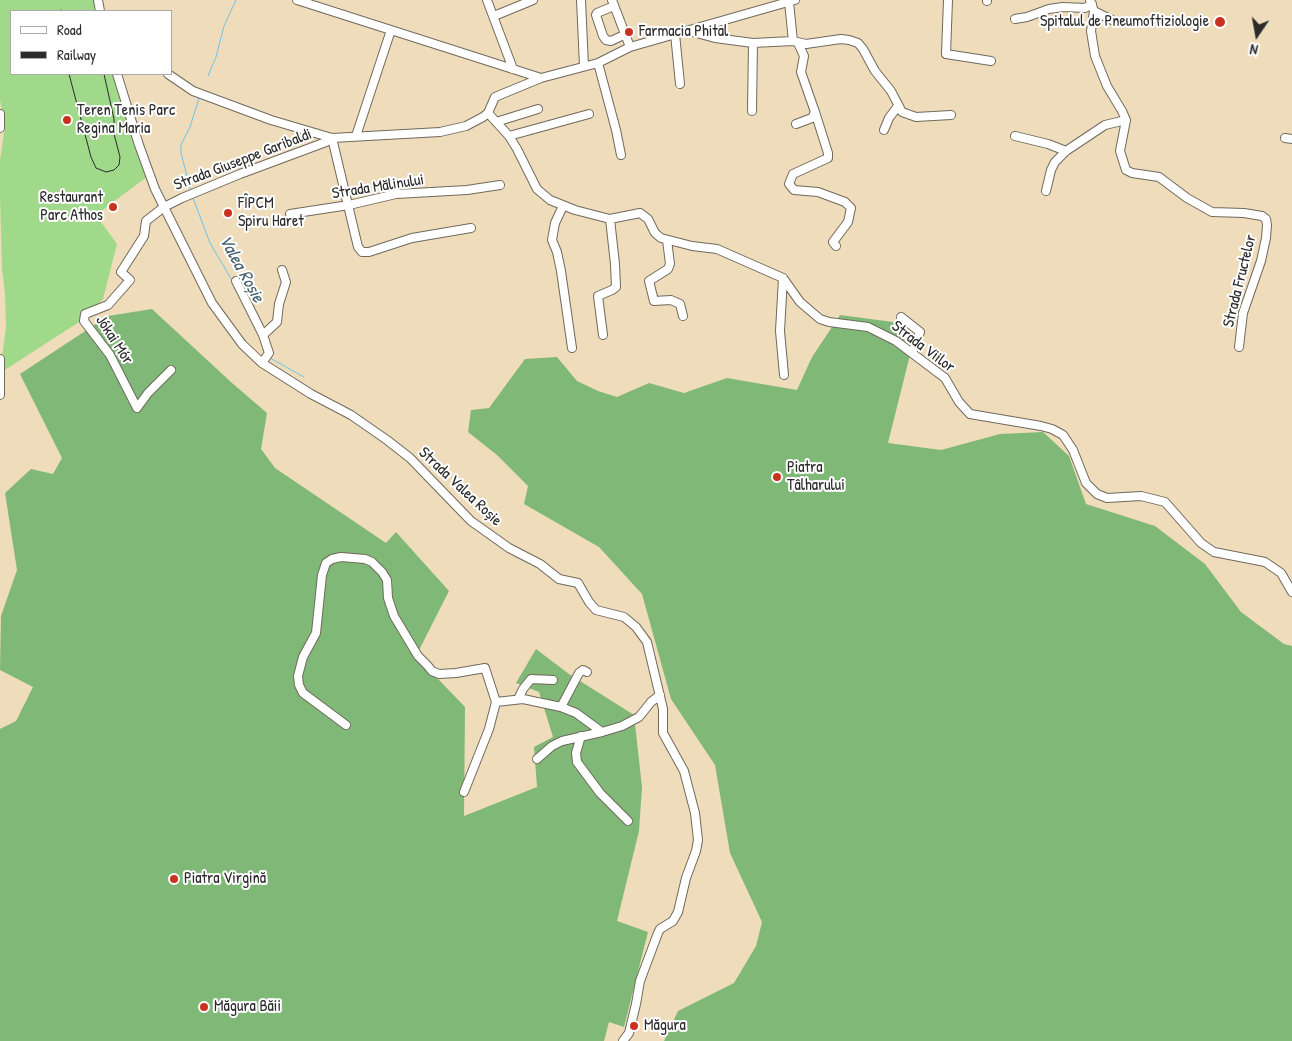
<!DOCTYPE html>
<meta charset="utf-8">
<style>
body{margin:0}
#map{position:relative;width:1292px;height:1041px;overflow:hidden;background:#efdcba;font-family:"Patrick Hand",sans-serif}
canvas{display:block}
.legend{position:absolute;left:10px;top:10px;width:162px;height:65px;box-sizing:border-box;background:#fff;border:1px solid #aaa;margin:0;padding:6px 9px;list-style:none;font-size:15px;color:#2b2b2b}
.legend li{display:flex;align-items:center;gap:10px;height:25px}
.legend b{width:25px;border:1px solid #aaa}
.north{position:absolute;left:1232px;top:10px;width:50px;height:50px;-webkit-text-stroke:4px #fff;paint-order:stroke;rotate:192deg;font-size:14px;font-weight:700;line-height:20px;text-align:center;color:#2b2b2b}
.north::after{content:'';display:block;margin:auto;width:18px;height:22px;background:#2b2b2b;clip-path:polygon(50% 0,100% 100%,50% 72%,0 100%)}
</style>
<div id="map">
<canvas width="1292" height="1041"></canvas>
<ul class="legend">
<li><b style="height:6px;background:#fff"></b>Road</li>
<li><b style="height:6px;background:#2b2b2b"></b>Railway</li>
</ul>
<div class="north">N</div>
</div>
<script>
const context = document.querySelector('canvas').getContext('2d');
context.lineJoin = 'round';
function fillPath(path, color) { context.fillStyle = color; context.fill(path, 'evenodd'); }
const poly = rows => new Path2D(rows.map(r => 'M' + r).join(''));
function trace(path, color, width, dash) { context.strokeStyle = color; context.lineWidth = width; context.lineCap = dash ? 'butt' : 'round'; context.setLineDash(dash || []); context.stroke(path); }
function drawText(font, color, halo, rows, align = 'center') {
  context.font = font + ' "Patrick Hand",sans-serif'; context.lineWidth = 4; context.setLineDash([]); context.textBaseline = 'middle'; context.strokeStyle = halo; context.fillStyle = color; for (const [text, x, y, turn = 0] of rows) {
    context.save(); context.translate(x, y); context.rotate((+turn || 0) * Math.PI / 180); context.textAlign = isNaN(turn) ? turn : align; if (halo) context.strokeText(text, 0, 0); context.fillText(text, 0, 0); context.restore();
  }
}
const green = poly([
 [0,0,94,0,97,11,11,11,11,74,113,74,127,119,148,176,96,215,117,244,103,299,87,317,0,373,6,327,5,293,2,269,0,194,0,160,5,126,0,100]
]);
const forest = poly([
 [152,309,232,383,267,413,261,449,275,468,386,543,396,532,449,591,416,656,465,707,464,816,537,787,534,747,553,737,539,692,516,683,536,649,569,674,634,715,642,787,639,831,617,921,648,932,624,1027,609,1022,604,1041,0,1041,0,729,16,721,33,687,0,670,1,616,17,570,5,493,31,469,53,474,62,458,20,374,108,316],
 [840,315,893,322,911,351,888,443,941,450,1000,434,1043,432,1069,456,1086,504,1155,526,1205,564,1241,612,1284,644,1292,646,1292,1041,664,1041,678,1011,734,983,756,946,762,922,730,853,715,765,671,699,642,594,599,547,524,504,528,486,497,455,468,432,471,410,489,408,525,359,557,357,577,381,598,391,617,397,649,383,684,393,727,378,797,390,812,357]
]);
const stream = poly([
 [208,76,216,57,224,26,236,0],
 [191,192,181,153,181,145,190,127,199,98],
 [193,198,210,243,233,282],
 [261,341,265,354],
 [270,358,304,377]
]);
const minor = poly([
 [98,0,100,11],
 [297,0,541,78],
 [487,0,513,69],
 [581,0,584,66],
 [612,0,630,47],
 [948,0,946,54,991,61],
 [987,0,987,1],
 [1090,0,1094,11,1091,31,1095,56,1107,86,1122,111,1126,120,1120,151,1126,170,1132,173,1159,177,1187,198,1212,212,1244,213,1262,216,1266,219,1267,225,1266,238,1261,261,1243,313,1239,347],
 [789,2,793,41],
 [614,6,597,13,596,15,603,36,606,40,611,41,626,34],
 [1094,11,1114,21],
 [494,16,533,0],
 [1015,19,1027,17,1049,9,1063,7,1085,8,1092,4],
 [689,31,715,38,753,43,793,41,806,44,841,39,849,40,858,43,863,49,875,71,891,91,902,112,916,117,951,115],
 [675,34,680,84],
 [598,63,616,130,621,155],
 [117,74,139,145,155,189,212,303,242,344,262,363,311,394,351,415,387,440,410,458,471,521,509,548,540,564,559,579,578,583,589,602,596,610,624,617,636,627,647,642,663,709,663,733,684,771,695,813,698,840,696,851,686,878,678,912,673,921,660,929,658,933,640,981,636,1004,629,1033,623,1041],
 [168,74,193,91,271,120,332,138,440,132,466,126,483,117,488,113,495,97,541,78,598,63,630,47,795,0],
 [752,111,753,43],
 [815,112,828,153,828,158,793,174,789,184,794,190,818,192,845,202,851,208,848,222,833,242,836,246],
 [488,113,509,136,517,149,537,189,550,200,575,210,610,219,640,213,648,219,655,233,661,238,692,246,717,249,783,278,800,302,820,319,829,322,868,327,896,341,945,378,959,402,970,414,1041,426,1052,429,1063,435,1073,450,1086,483,1097,494,1107,498,1141,496,1165,502,1201,543,1214,552,1265,562,1281,573,1292,592],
 [0,114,0,128],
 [496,122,538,109],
 [796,124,812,118,815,112,801,72,804,56,798,43],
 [884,130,889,118,898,106],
 [356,136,391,30],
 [509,136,589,114],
 [1015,136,1048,144,1066,151],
 [332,138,358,247,362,252,369,252,412,238,471,228],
 [1285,138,1292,139],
 [1046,191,1051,170,1055,162,1066,151,1105,125,1126,120],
 [563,206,555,223,552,240,557,252,561,271,572,348],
 [290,214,349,205,396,194,467,190,500,185],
 [667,240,670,264,668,269,649,281,654,301,671,300,680,304,683,316],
 [783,278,780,331,784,375],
 [236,281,263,335,269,353,262,363],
 [901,317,920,332,912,353],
 [263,335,277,322,279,304,286,282,282,270],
 [603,335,598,296,612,290,616,287,615,264,610,219],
 [0,359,0,395],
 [171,370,148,393,137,408,110,355,84,321,85,314,108,305,130,280,121,272,144,236,146,221,164,207,182,198,240,174,326,142,332,138],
 [518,699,523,689,531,679,553,680],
 [561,707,579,673,583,670,587,672],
 [346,725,303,693,299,685,298,676,303,657,316,633,322,575,326,563,332,559,341,557,365,559,372,562,382,572,387,580,388,598,394,616,418,656,427,665,432,671,439,674,456,673,485,668,496,702,523,699,561,707,576,713,602,732,622,726,639,717,651,702,660,695],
 [581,736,576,753,577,762,600,793,628,821],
 [537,759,552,746,562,741,602,732],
 [464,792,489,729,496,702]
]);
const rail = poly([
 [61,11,61,10],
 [69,74,91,157,96,168,106,172,114,170,119,165,120,157,114,134,114,119,104,74]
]);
const markers = [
 [1220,22,6,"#c8321e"],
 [629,32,5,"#c8321e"],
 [67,120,5,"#c8321e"],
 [113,207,5,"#c8321e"],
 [228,213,5,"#c8321e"],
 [777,477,5,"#c8321e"],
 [174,879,5,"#c8321e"],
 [204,1007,5,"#c8321e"],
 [634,1026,5,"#c8321e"]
];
const poiNames = [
 ["Spitalul de Pneumoftiziologie",1209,22,"right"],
 ["Farmacia Phital",639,32],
 ["Teren Tenis Parc",77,111],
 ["Regina Maria",77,129],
 ["Restaurant",103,198,"right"],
 ["Parc Athos",103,216,"right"],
 ["FÎPCM",238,204],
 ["Spiru Haret",238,222],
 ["Piatra",787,468],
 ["Tâlharului",787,486],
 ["Piatra Virgină",184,879],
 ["Măgura Băii",214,1007],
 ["Măgura",644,1026]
];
const streetNames = [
 ["Strada Giuseppe Garibaldi",243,160,-21],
 ["Strada Mălinului",378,187,-9],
 ["Strada Fructelor",1240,281,-76],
 ["Jókai Mór",114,340,57],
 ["Strada Viilor",923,347,37],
 ["Strada Valea Roșie",460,487,43]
];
const waterNames = [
 ["Valea Roșie",241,269,61]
];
fillPath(green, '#a1d98b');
fillPath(forest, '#80b977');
trace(stream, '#6cc3e9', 1);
trace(minor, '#70695d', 10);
trace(minor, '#fff', 8);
trace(rail, '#2b2b2b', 1);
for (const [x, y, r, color] of markers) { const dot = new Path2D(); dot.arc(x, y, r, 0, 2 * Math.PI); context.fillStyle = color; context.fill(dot); trace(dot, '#fff', 2); }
drawText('16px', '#2b2b2b', '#fff', poiNames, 'left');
drawText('16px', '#2b2b2b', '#fff', streetNames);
drawText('italic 18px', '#42606e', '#fff', waterNames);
</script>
